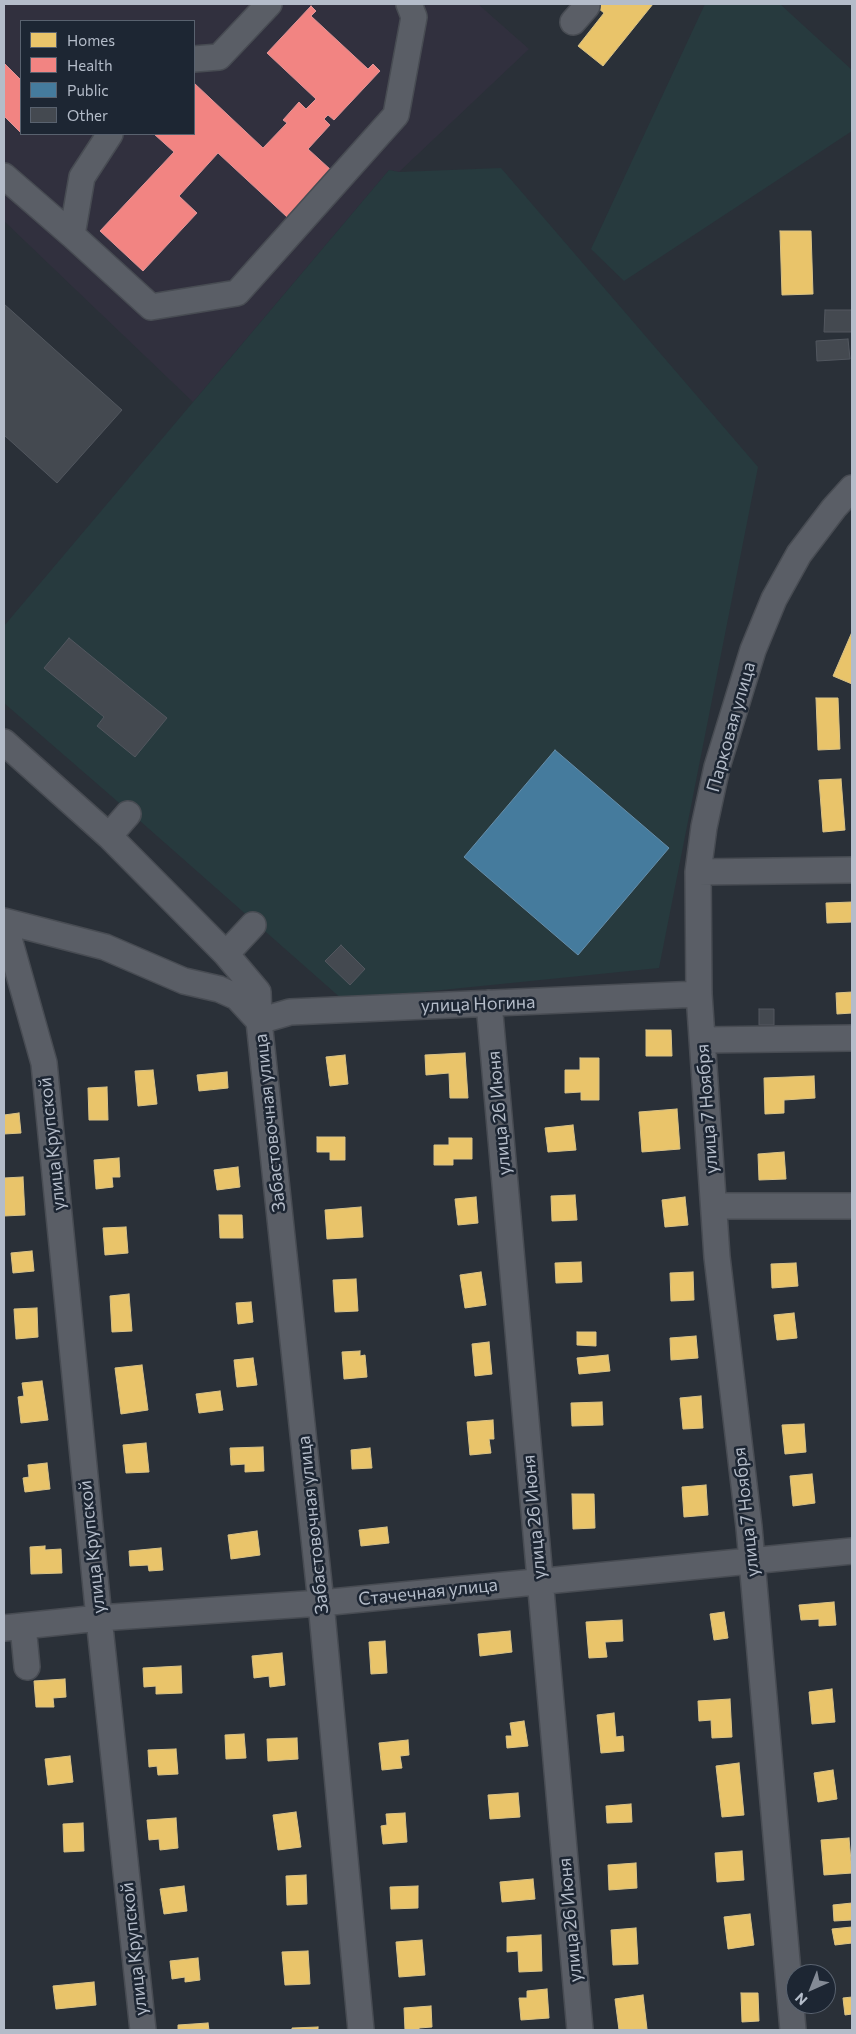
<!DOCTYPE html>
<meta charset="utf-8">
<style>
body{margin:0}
#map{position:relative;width:856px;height:2034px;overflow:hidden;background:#2a3038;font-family:Commissioner,sans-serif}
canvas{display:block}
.frame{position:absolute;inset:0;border:5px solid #b4bcc9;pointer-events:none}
.legend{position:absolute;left:20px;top:20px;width:175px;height:115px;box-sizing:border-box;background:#1d2633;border:1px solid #59626f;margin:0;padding:6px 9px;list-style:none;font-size:15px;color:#b4bcc9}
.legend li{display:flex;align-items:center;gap:10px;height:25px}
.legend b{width:25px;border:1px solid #59626f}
.north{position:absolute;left:786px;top:1964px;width:50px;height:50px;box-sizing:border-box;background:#1d2633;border:1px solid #59626f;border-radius:50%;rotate:224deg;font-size:14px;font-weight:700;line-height:20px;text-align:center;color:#b4bcc9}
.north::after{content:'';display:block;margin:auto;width:18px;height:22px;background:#848b96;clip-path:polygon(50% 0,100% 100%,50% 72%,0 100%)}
</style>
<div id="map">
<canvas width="856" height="2034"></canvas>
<div class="frame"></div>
<ul class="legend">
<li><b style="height:14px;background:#e9c46a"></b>Homes</li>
<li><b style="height:14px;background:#f28482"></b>Health</li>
<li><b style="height:14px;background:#457b9d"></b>Public</li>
<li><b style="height:14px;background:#444950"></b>Other</li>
</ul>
<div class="north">N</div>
</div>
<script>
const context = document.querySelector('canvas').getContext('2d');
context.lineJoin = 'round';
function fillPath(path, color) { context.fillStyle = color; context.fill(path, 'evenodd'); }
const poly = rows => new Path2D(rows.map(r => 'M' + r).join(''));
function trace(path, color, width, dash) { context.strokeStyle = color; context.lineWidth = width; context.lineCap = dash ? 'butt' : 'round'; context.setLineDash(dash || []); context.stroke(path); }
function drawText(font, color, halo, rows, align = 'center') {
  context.font = font + ' Commissioner,sans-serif'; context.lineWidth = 5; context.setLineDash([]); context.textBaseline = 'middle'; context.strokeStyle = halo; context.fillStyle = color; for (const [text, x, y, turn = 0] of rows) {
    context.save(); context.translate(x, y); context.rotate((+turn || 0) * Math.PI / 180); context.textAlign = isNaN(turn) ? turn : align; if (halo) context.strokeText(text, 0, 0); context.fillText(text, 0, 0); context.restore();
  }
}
const medical = poly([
 [4,4,478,4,529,49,399,172,389,170,193,402,4,221],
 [21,21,194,21,194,134,21,134]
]);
const green = poly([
 [705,4,780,4,852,70,852,131,624,281,591,249],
 [501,168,758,467,659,968,343,1000,148,828,4,703,4,626,389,170,399,172]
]);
const homes = poly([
 [593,4,653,4,603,66,578,46,604,13,593,4],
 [780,231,811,231,813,294,782,295,780,231],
 [852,632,852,684,833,676,852,632],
 [816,698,838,698,840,749,818,750,816,698],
 [841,779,845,830,823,832,819,780,841,779],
 [852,902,852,922,827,923,826,903,852,902],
 [852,992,852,1013,837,1014,836,993,852,992],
 [646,1030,671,1030,672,1056,646,1056,646,1030],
 [465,1053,468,1098,450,1098,449,1073,426,1075,425,1055,465,1053],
 [345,1055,348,1084,330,1086,326,1057,345,1055],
 [580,1058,599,1058,599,1100,581,1100,581,1092,565,1093,565,1070,580,1070,580,1058],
 [153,1070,157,1104,138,1106,135,1071,153,1070],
 [227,1072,228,1088,199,1091,197,1075,227,1072],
 [814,1076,815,1098,784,1100,784,1113,765,1114,764,1078,814,1076],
 [107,1087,108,1120,89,1120,88,1088,107,1087],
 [677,1109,680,1149,642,1152,639,1112,677,1109],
 [19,1113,21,1133,4,1134,4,1115,19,1113],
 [573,1125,576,1150,548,1152,545,1128,573,1125],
 [317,1137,345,1137,345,1160,330,1160,330,1152,317,1152,317,1137],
 [449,1138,472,1138,472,1159,453,1159,453,1165,434,1165,434,1145,449,1145,449,1138],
 [784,1152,786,1179,759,1180,758,1154,784,1152],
 [119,1158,120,1177,112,1177,113,1187,96,1189,94,1160,119,1158],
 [238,1167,240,1187,217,1190,214,1170,238,1167],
 [23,1177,25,1215,4,1216,4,1178,23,1177],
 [575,1195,577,1220,552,1221,551,1196,575,1195],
 [476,1197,478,1223,458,1225,455,1199,476,1197],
 [685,1197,688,1225,665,1227,662,1200,685,1197],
 [361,1207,363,1237,327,1239,325,1210,361,1207],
 [219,1215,242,1215,243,1238,220,1238,219,1215],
 [126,1227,128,1253,105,1255,103,1228,126,1227],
 [32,1251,34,1271,13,1273,11,1253,32,1251],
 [581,1262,582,1282,556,1283,555,1263,581,1262],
 [796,1263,798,1286,772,1288,771,1264,796,1263],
 [481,1272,486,1305,465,1308,460,1275,481,1272],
 [693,1272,694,1300,671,1301,670,1273,693,1272],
 [356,1279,358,1311,335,1312,333,1280,356,1279],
 [129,1294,132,1331,112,1332,110,1296,129,1294],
 [251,1302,253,1322,238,1324,236,1303,251,1302],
 [37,1308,38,1337,16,1339,14,1309,37,1308],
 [794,1313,797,1338,777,1340,774,1315,794,1313],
 [577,1332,596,1332,596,1346,577,1345,577,1332],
 [696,1336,698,1358,671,1360,670,1338,696,1336],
 [489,1342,492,1374,475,1376,472,1344,489,1342],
 [360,1351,360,1356,365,1355,367,1377,344,1379,342,1352,360,1351],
 [608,1355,610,1371,579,1374,577,1358,608,1355],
 [253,1358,257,1385,237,1387,234,1360,253,1358],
 [142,1365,148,1410,121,1414,115,1368,142,1365],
 [42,1381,48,1420,21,1423,18,1397,24,1396,22,1383,42,1381],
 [220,1391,223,1410,199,1413,196,1394,220,1391],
 [701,1396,703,1428,683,1429,680,1398,701,1396],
 [602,1402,603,1425,572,1426,571,1403,602,1402],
 [493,1420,494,1439,489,1439,491,1453,470,1455,467,1422,493,1420],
 [804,1424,806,1452,785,1454,782,1425,804,1424],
 [146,1443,149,1472,126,1473,123,1445,146,1443],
 [263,1447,264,1471,245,1472,245,1464,231,1465,230,1448,263,1447],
 [370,1448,372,1468,352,1469,351,1450,370,1448],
 [47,1463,50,1489,25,1492,23,1478,29,1477,28,1465,47,1463],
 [812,1474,815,1503,793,1506,790,1476,812,1474],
 [706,1485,708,1515,684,1517,682,1487,706,1485],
 [572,1494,594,1494,595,1528,573,1529,572,1494],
 [387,1527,389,1543,361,1546,359,1530,387,1527],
 [257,1531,260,1555,231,1559,228,1535,257,1531],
 [45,1546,45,1550,61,1549,62,1573,31,1574,30,1547,45,1546],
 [161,1548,163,1570,149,1571,148,1565,130,1566,129,1551,161,1548],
 [834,1602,836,1625,819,1626,819,1619,801,1620,799,1605,834,1602],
 [724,1612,728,1638,714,1640,710,1614,724,1612],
 [622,1620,623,1641,605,1642,607,1657,589,1658,586,1622,622,1620],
 [510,1631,512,1652,480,1656,478,1634,510,1631],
 [385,1641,387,1673,371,1674,369,1642,385,1641],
 [282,1653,285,1685,270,1687,269,1676,254,1678,252,1656,282,1653],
 [181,1666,182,1693,156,1694,156,1686,144,1687,143,1668,181,1666],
 [65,1679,66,1697,53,1698,54,1707,36,1707,34,1681,65,1679],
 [832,1689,835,1722,812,1724,809,1692,832,1689],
 [730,1699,732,1737,712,1738,711,1720,699,1721,698,1701,730,1699],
 [614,1713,616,1737,623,1736,624,1751,601,1753,597,1715,614,1713],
 [524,1721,528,1746,507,1748,506,1736,512,1736,510,1723,524,1721],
 [244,1734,246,1758,226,1759,225,1735,244,1734],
 [297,1738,298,1759,268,1761,267,1739,297,1738],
 [408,1740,409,1755,400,1756,402,1768,382,1770,379,1743,408,1740],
 [176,1749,178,1774,158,1775,157,1766,149,1767,148,1750,176,1749],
 [70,1756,73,1782,48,1785,45,1759,70,1756],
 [739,1763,744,1815,722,1817,716,1766,739,1763],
 [833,1770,837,1799,818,1802,814,1773,833,1770],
 [518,1793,520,1817,490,1819,488,1795,518,1793],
 [631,1804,632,1822,607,1823,606,1806,631,1804],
 [296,1812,301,1847,278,1850,273,1815,296,1812],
 [405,1813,407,1842,383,1844,381,1826,387,1825,386,1814,405,1813],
 [176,1818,178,1848,160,1850,159,1839,149,1840,147,1820,176,1818],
 [83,1823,84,1851,64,1852,63,1824,83,1823],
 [849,1838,852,1873,824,1875,821,1840,849,1838],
 [742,1851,744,1880,717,1882,715,1853,742,1851],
 [636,1863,637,1888,609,1890,608,1865,636,1863],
 [306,1875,307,1904,287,1905,286,1876,306,1875],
 [533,1879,535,1899,502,1902,500,1882,533,1879],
 [184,1886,187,1911,164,1914,160,1889,184,1886],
 [418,1886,418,1908,391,1909,390,1887,418,1886],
 [852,1903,852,1920,834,1921,833,1905,852,1903],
 [750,1914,754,1945,728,1949,724,1917,750,1914],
 [852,1927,852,1943,835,1945,832,1929,852,1927],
 [636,1928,638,1964,613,1965,611,1930,636,1928],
 [541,1935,542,1971,519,1972,518,1951,507,1952,507,1937,541,1935],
 [422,1940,425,1975,399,1977,396,1942,422,1940],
 [308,1951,310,1984,285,1985,282,1952,308,1951],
 [198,1958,200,1980,185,1982,185,1977,172,1979,170,1961,198,1958],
 [94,1982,96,2005,56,2009,53,1986,94,1982],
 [547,1989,549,2018,521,2020,519,1998,527,1998,527,1991,547,1989],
 [741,1993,758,1993,759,2021,742,2022,741,1993],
 [643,1995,647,2029,619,2030,615,1999,643,1995],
 [852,1997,852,2014,845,2015,843,1998,852,1997],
 [431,2006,432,2027,419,2028,419,2030,405,2030,404,2008,431,2006],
 [208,2023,209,2030,178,2030,178,2025,208,2023],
 [318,2027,318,2030,292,2030,292,2028,318,2027]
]);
const health = poly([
 [311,6,316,11,311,16,368,69,373,64,380,71,334,120,328,115,324,119,330,125,308,149,331,170,287,217,218,153,179,196,197,213,143,271,100,231,174,152,154,134,194,134,194,83,263,148,287,123,283,120,299,102,306,109,316,99,267,53,311,6],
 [4,63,21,80,21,133,4,116,4,63]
]);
const public = poly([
 [555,750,669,848,578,955,464,857,555,750]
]);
const building = poly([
 [4,304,122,410,57,483,4,435,4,304],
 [825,310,852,310,852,332,824,332,825,310],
 [848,339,850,359,817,361,816,341,848,339],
 [69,638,167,718,135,757,97,726,104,717,44,668,69,638],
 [341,945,365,969,350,985,325,961,341,945],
 [759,1009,774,1009,774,1025,759,1025,759,1009]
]);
const minor = poly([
 [573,22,587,6,584,4],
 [194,59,219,57,269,4],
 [110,134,82,177,72,235,151,307,237,293,396,115,414,17,409,4],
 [4,176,72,235],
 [4,742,109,836,226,954,258,992,259,1021,321,1603,361,2030],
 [109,836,128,814],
 [698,872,852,870],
 [4,921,44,1063,99,1618,143,2030],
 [4,921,105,947,184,981,219,989,237,997,259,1021],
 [226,954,253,925],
 [489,1003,580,2030],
 [259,1021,290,1012,699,994],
 [703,1040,852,1038],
 [714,1206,852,1206],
 [23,1626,27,1667],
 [4,1628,99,1618,321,1603,852,1551],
 [793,2030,749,1527,717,1257,699,994,698,872,704,827,717,767,753,650,774,599,799,554,834,508,852,488]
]);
const streetNames = [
 ["Парковая улица",731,727,-74],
 ["улица Ногина",478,1004,-2],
 ["улица 7 Ноября",707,1109,-94],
 ["улица 26 Июня",499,1113,-95],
 ["Забастовочная улица",270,1123,-96],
 ["улица Крупской",52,1144,-96],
 ["улица 7 Ноября",746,1512,-96],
 ["улица 26 Июня",534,1517,-95],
 ["Забастовочная улица",313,1525,-96],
 ["улица Крупской",92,1547,-96],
 ["Стачечная улица",428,1592,-6],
 ["улица 26 Июня",570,1920,-95],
 ["улица Крупской",134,1949,-96]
];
fillPath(medical, '#31303e');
fillPath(green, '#273a3e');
fillPath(homes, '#e9c46a');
trace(homes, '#d9c286', 1);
fillPath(health, '#f28482');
trace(health, '#df9597', 1);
fillPath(public, '#457b9d');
trace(public, '#668eaa', 1);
fillPath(building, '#444950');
trace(building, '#52575f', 1);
trace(minor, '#484c53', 28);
trace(minor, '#5a5e66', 25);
drawText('18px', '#b4bcc9', '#1d2633', streetNames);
</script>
